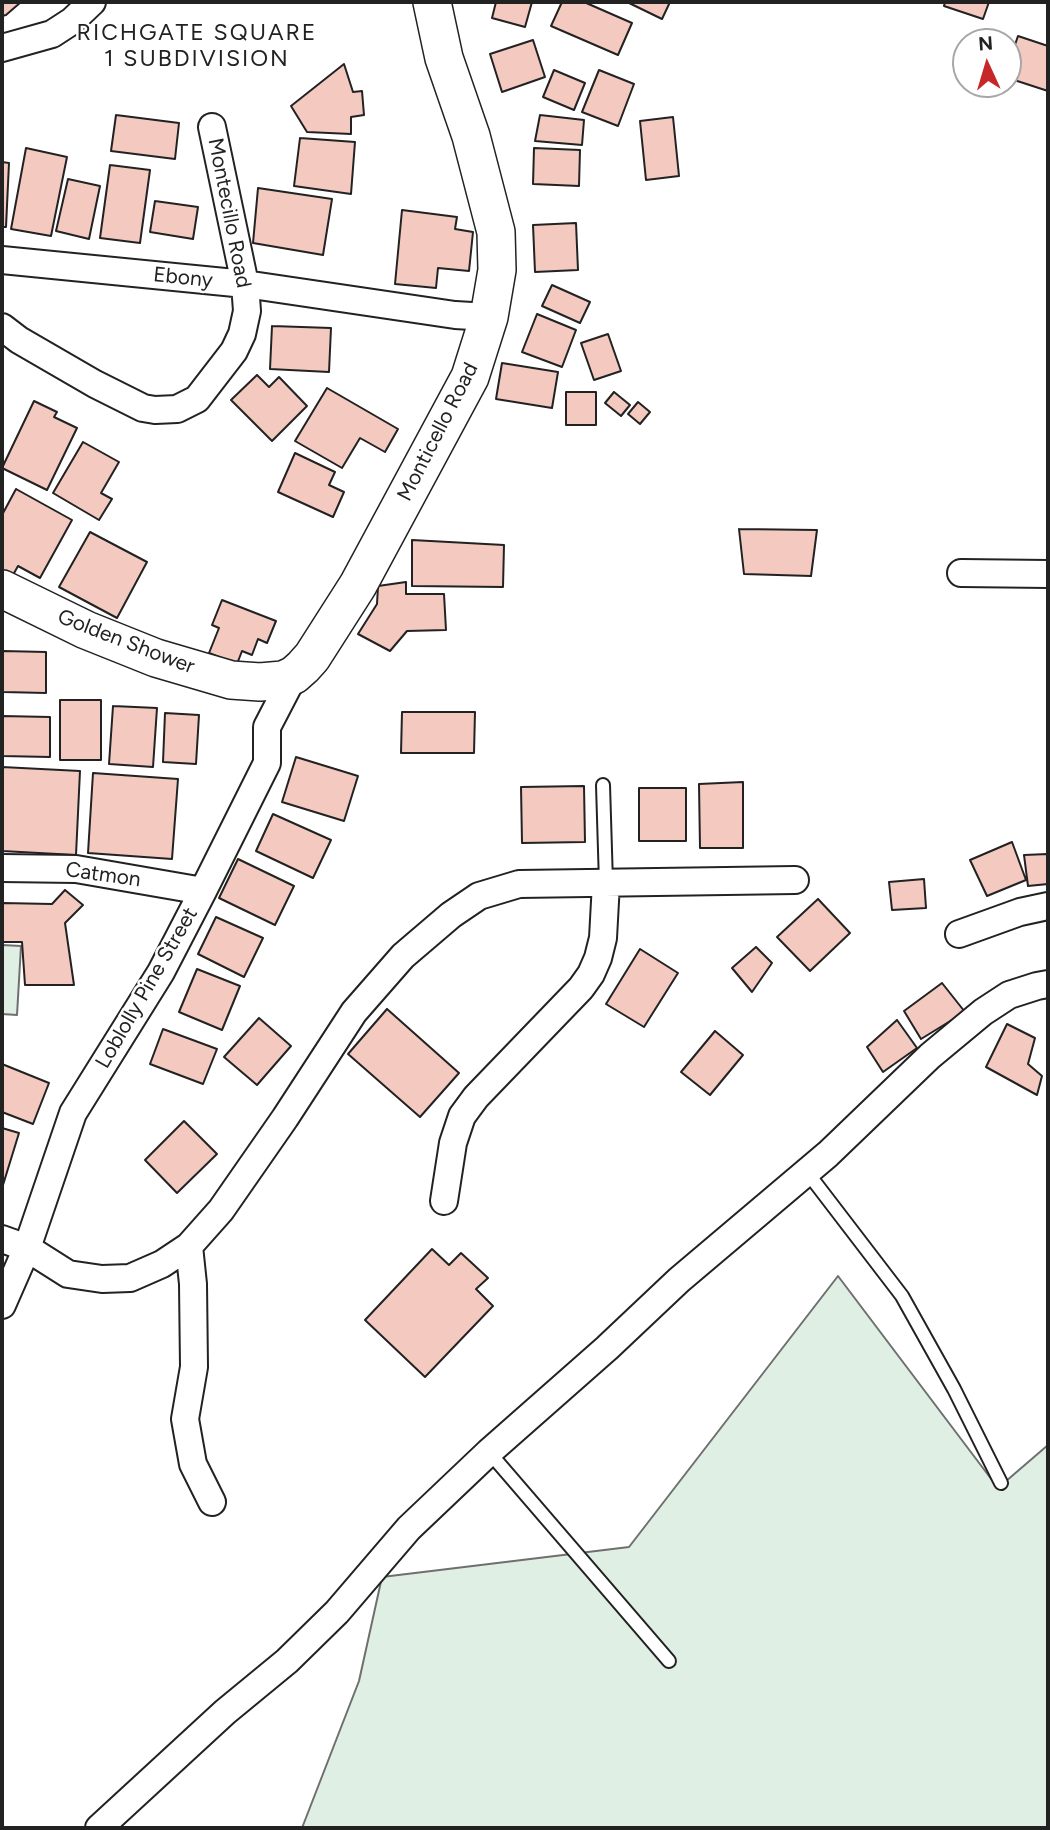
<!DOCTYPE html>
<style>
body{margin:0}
#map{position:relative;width:1050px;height:1830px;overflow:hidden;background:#fff;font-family:Figtree,sans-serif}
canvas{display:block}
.frame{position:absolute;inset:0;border:4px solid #222;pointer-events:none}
.north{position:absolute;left:952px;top:28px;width:70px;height:70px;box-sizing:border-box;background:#fff;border:2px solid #a7a7a7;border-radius:50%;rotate:356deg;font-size:19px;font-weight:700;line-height:28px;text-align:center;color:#222}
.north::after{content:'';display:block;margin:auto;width:24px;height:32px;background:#c62828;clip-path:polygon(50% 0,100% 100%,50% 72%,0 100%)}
</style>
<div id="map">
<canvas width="1050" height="1830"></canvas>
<div class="frame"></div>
<div class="north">N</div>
</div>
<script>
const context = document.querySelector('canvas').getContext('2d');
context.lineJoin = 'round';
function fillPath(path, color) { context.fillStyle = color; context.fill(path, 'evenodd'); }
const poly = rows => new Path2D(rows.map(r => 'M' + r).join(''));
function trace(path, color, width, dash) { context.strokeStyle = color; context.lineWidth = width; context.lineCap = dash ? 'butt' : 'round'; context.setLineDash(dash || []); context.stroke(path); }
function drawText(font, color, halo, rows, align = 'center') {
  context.font = font + ' Figtree,sans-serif'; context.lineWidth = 5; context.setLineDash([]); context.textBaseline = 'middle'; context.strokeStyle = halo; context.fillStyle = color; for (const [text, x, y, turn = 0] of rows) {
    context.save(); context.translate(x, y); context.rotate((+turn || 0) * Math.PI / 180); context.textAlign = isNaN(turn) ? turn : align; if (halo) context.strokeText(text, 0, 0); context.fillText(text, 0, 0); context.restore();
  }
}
const green = poly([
 [2,945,21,946,17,1015,2,1014,2,945],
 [838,1276,998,1488,1048,1445,1048,1828,302,1828,359,1681,382,1577,629,1547,838,1276]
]);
const building = poly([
 [2,2,21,2,6,15,2,16,2,2],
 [496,2,532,2,525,27,492,18,496,2],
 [562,2,584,2,632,23,618,55,551,26,562,2],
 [627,2,670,2,662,19,627,2],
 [945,2,989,2,983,19,944,6,945,2],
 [1018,36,1048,46,1048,91,1008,78,1008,65,1018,36],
 [533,40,545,77,502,92,490,54,533,40],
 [344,64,353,92,362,91,364,115,351,117,351,134,307,132,291,106,344,64],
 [554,70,585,83,574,110,543,97,554,70],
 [599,70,634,84,618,126,582,112,599,70],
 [116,115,179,123,175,159,111,151,116,115],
 [540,115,584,120,582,145,535,141,540,115],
 [673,117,679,176,646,180,640,121,673,117],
 [300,138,355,142,351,194,294,186,300,138],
 [26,148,67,157,51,236,11,229,26,148],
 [534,148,580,150,579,186,533,184,534,148],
 [2,162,9,163,6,227,2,227,2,162],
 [110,165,150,170,140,243,100,238,110,165],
 [68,179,100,186,89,239,56,231,68,179],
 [258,188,332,199,323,255,253,243,258,188],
 [155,201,198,207,193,239,150,232,155,201],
 [402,210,457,217,455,229,473,232,469,271,438,268,436,288,395,284,402,210],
 [576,223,578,270,535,272,533,225,576,223],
 [552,285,590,302,580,323,542,306,552,285],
 [537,314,576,330,562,367,522,352,537,314],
 [272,326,331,328,329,372,270,369,272,326],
 [608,334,621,371,594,380,581,343,608,334],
 [502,363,558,372,552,408,496,399,502,363],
 [257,375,269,387,279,377,307,406,272,441,231,400,257,375],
 [327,388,398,429,385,452,360,438,342,468,295,441,327,388],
 [566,392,596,392,596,425,566,425,566,392],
 [614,392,630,405,621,416,605,403,614,392],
 [34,401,57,412,54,417,77,428,47,490,2,468,34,401],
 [638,402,650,412,640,424,628,414,638,402],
 [83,442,119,462,101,493,112,499,99,520,53,493,83,442],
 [295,453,335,472,329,485,344,492,333,517,278,492,295,453],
 [16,489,72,520,40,578,18,566,8,584,2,580,2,515,16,489],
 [739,529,817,530,811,576,744,574,739,529],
 [90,532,147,562,117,618,59,587,90,532],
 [412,540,504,545,503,587,412,586,412,540],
 [406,582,406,594,444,594,446,630,407,631,390,651,358,634,377,604,378,586,406,582],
 [222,600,276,621,267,643,258,639,252,655,242,651,237,664,209,653,219,628,212,625,222,600],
 [3,651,46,652,46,693,3,692,3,651],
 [60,700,101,700,101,760,60,760,60,700],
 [113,706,157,708,153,767,109,764,113,706],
 [402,712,475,712,474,753,401,753,402,712],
 [165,713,199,715,196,764,163,762,165,713],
 [2,716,50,717,50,757,2,756,2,716],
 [296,757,358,776,344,821,282,802,296,757],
 [2,767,80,771,76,855,2,851,2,767],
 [93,773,178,779,172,859,88,853,93,773],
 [743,782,743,848,700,848,699,784,743,782],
 [584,786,585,842,522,843,521,787,584,786],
 [639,788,686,788,686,841,639,841,639,788],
 [273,814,331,840,313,878,256,851,273,814],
 [1012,842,1026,880,987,896,970,860,1012,842],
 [1048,854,1048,884,1028,886,1024,855,1048,854],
 [238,859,294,886,275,925,219,898,238,859],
 [924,879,926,908,892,910,889,882,924,879],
 [65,890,83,905,65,923,74,985,25,985,22,942,2,942,2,903,52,904,65,890],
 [818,899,850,933,810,971,777,937,818,899],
 [216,917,263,938,244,977,198,954,216,917],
 [756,947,772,963,752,992,732,968,756,947],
 [640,949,678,973,644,1027,606,1004,640,949],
 [197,969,240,986,222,1030,179,1012,197,969],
 [942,983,965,1012,921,1039,904,1011,942,983],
 [387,1009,459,1073,420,1117,348,1054,387,1009],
 [259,1018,291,1046,257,1085,224,1057,259,1018],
 [897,1020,917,1048,883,1072,867,1047,897,1020],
 [1007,1024,1035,1038,1028,1064,1042,1076,1037,1095,986,1067,1007,1024],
 [163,1029,217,1049,203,1084,150,1064,163,1029],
 [715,1031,743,1055,710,1095,681,1072,715,1031],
 [2,1064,49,1083,33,1124,2,1112,2,1064],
 [184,1121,217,1154,177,1193,145,1160,184,1121],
 [2,1128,19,1133,3,1185,2,1185,2,1128],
 [432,1249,449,1265,461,1253,488,1278,476,1289,493,1306,425,1377,365,1320,432,1249]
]);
const lane = poly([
 [603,785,606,883],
 [807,1172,902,1296,954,1389,1001,1483],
 [489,1452,669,1661]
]);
const street = poly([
 [2,48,52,34,72,21,92,2],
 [2,260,245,284,455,315,489,317],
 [2,327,19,340,95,384,143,408,155,410,177,409,197,399,234,351,242,334,247,311,245,284,212,127],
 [961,573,1048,574],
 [2,868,76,869,203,891],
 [959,934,1020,912,1048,906],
 [444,1201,453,1143,462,1116,476,1097,581,988,591,974,598,958,603,938,606,883],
 [2,1239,27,1248,68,1274,102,1279,130,1278,162,1264,189,1246,221,1210,285,1118,354,1012,403,956,451,915,479,896,519,884,795,880],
 [189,1246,193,1284,194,1367,185,1419,193,1464,212,1502],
 [2,1305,27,1248,73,1113,161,972,203,891,267,763,267,727,294,675],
 [99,1828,225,1712,287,1661,337,1612,409,1528,489,1452,607,1348,679,1280,828,1154,930,1056,983,1012,1009,995,1037,986,1048,984]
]);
const secondary = poly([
 [2,589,86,630,156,658,231,680,260,682,283,680,294,675,303,667,312,657,358,585,470,377,489,317,497,270,496,232,471,136,444,58,432,2]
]);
const streetNames = [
 ["Montecillo Road",229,213,79],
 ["Ebony",183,278,6],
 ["Monticello Road",438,432,-63],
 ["Golden Shower",126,642,21],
 ["Catmon",103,875,8],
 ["Loblolly Pine Street",147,988,-60]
];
const neighbourhoodNames = [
 ["RICHGATE SQUARE",197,33],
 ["1 SUBDIVISION",197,59]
];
fillPath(green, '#e0efe3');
trace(green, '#6f6f6f', 2);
fillPath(building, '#f3c9c0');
trace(building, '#222', 2);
trace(lane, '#222', 16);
trace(street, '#222', 30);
trace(secondary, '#222', 40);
trace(lane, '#fff', 12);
trace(street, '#fff', 26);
trace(secondary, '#fff', 37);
drawText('21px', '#222', '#fff', streetNames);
context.letterSpacing = '2px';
drawText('23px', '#222', '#fff', neighbourhoodNames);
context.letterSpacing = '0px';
</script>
